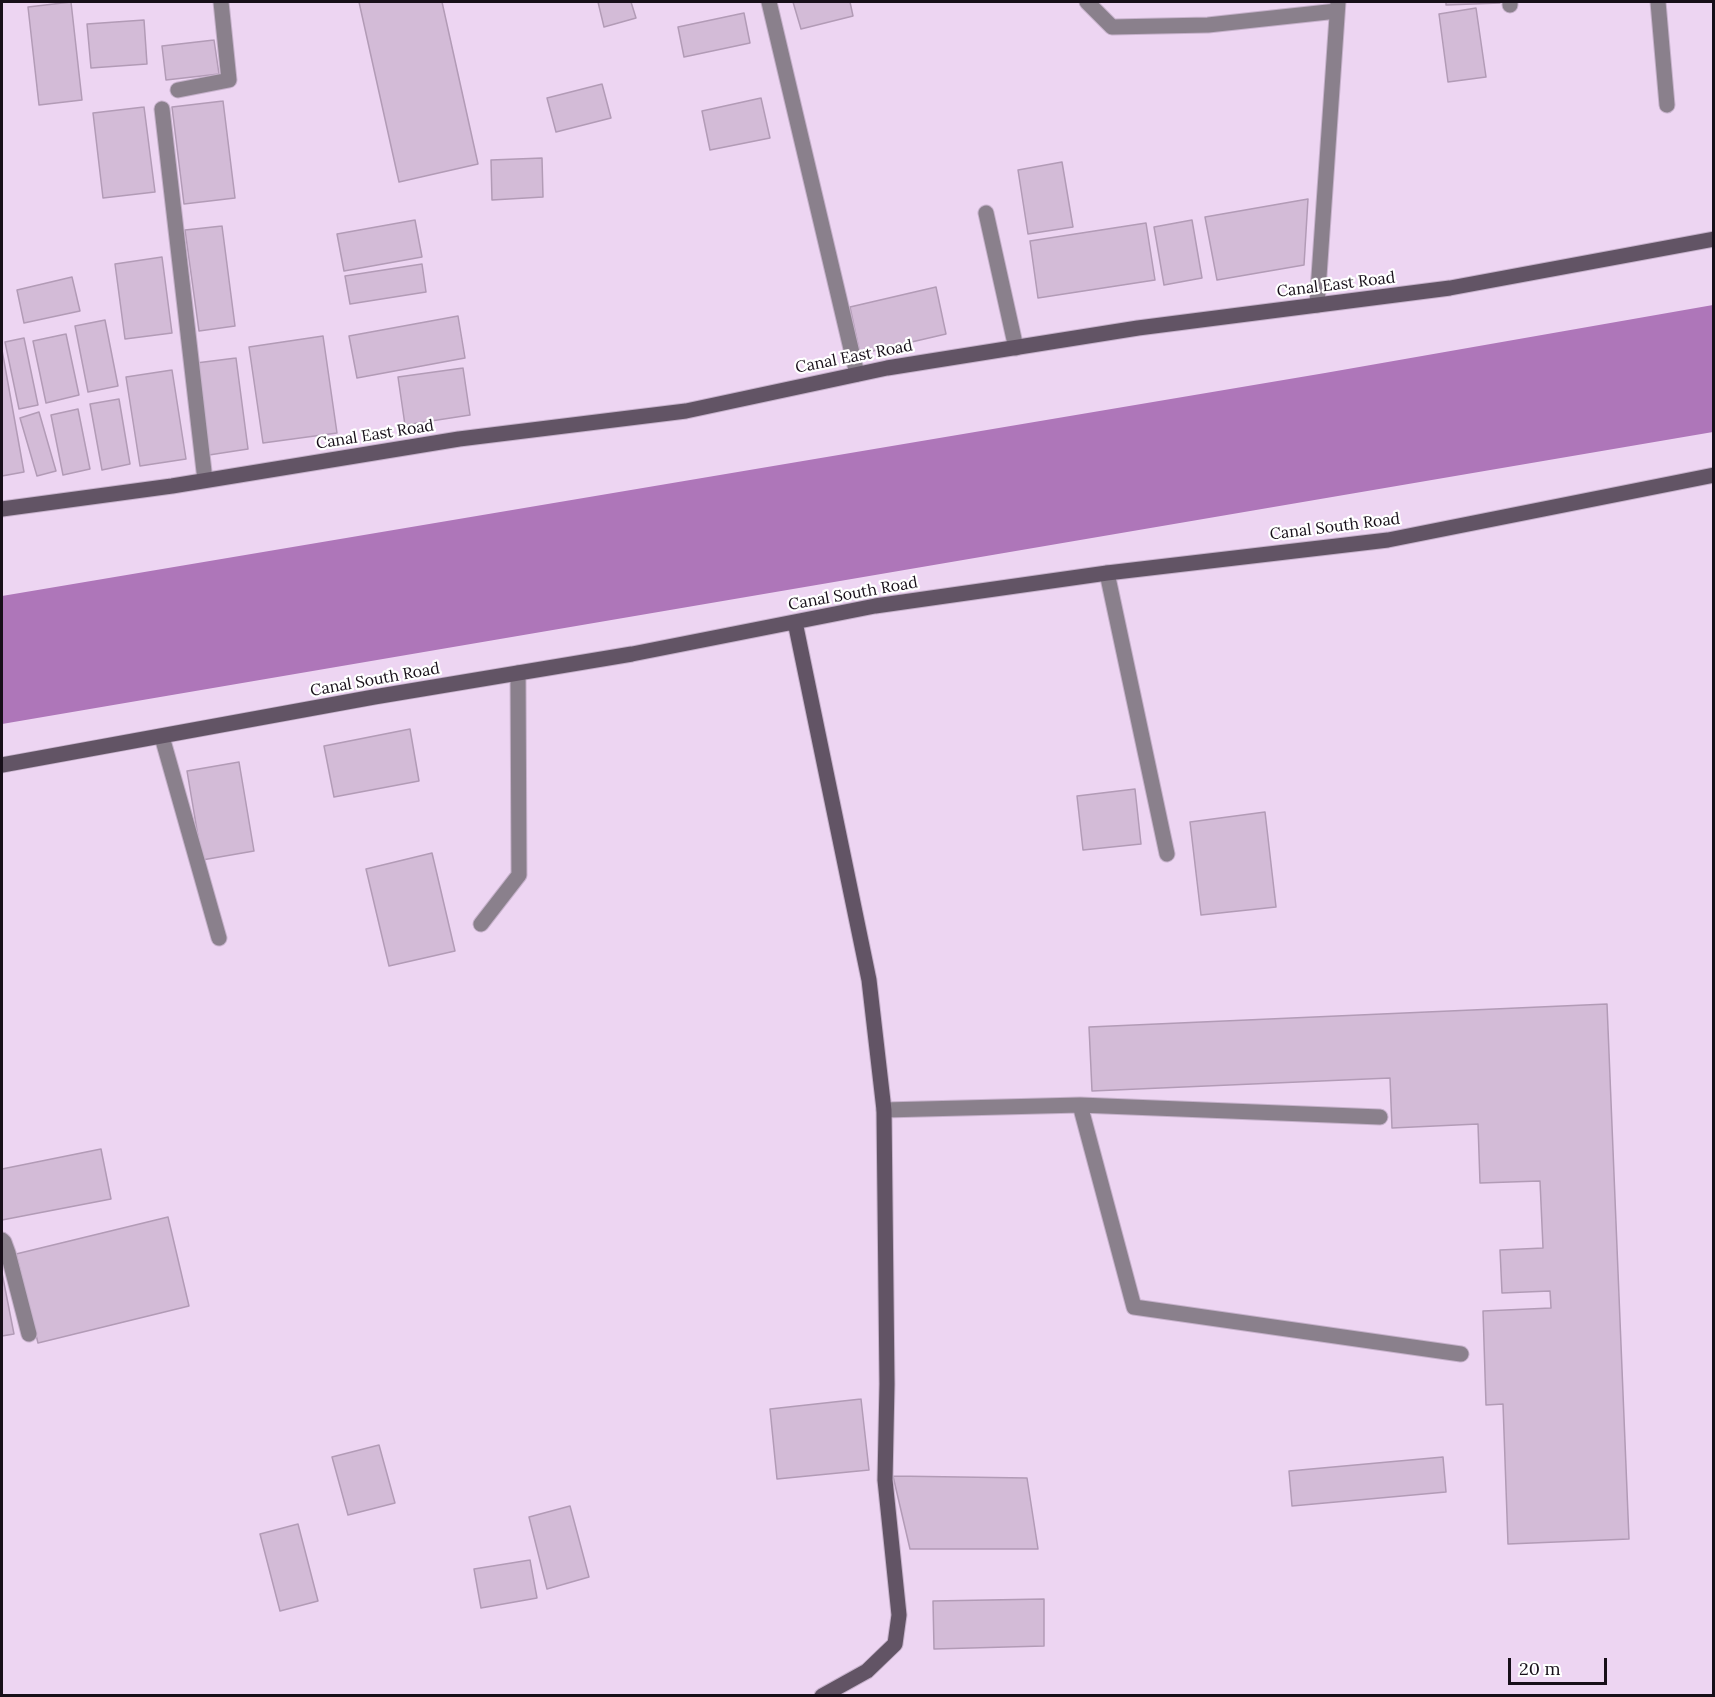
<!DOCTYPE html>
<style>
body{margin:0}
#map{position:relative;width:1715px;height:1697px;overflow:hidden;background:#edd5f2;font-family:Lora,serif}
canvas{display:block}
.frame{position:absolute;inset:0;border:3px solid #170f19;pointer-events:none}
.scale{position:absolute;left:1508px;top:1658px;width:99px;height:27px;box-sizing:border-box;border:3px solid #170f19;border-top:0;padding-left:8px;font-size:18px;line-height:21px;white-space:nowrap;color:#170f19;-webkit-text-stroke:4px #fff;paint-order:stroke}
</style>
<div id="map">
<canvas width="1715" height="1697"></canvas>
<div class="frame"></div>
<div class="scale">20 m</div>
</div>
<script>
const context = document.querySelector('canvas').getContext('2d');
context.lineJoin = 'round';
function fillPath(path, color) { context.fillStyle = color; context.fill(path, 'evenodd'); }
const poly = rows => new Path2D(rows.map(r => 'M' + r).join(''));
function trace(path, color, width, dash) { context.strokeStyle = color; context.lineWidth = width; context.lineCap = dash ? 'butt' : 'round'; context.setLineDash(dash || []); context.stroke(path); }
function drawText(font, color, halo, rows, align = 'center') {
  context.font = font + ' Lora,serif'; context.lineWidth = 4.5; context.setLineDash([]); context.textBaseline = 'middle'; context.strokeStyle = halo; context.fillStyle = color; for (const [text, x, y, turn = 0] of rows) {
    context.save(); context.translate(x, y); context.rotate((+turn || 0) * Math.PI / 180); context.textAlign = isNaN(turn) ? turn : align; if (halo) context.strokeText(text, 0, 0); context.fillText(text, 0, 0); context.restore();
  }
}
const water = poly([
 [1713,305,1713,432,2,724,2,596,1325,373]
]);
const building = poly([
 [71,2,82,100,39,105,28,7,71,2],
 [359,2,442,2,478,164,399,182,359,2],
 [598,2,631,2,636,18,604,27,598,2],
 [793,2,850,2,853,16,801,29,793,2],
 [1446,2,1500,2,1500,3,1446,5,1446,2],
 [1476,8,1486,77,1448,82,1439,14,1476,8],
 [744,13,750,43,684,57,678,27,744,13],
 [144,20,147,64,91,68,87,24,144,20],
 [214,40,219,74,166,80,162,46,214,40],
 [602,84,611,118,556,132,547,98,602,84],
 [761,98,770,138,710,150,702,111,761,98],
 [223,101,235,198,184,204,172,107,223,101],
 [144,107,155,192,103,198,93,113,144,107],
 [542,158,543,197,492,200,491,160,542,158],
 [1062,162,1073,227,1028,234,1018,170,1062,162],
 [1308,199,1304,265,1217,280,1205,217,1308,199],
 [415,220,422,257,344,271,337,234,415,220],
 [1192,220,1202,278,1164,285,1154,227,1192,220],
 [1146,223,1155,280,1038,298,1030,241,1146,223],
 [222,226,235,326,199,331,185,230,222,226],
 [162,257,172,333,125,339,115,264,162,257],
 [422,264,426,292,350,304,345,276,422,264],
 [72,277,80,311,24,323,17,290,72,277],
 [936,287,946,334,860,354,850,307,936,287],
 [458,316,465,358,357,378,349,336,458,316],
 [105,320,118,386,88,392,75,326,105,320],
 [66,334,79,395,46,403,33,341,66,334],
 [323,336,337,433,263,443,249,347,323,336],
 [24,338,38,405,19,409,5,342,24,338],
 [2,350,24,472,2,476,2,350],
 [236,358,248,449,209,455,196,363,236,358],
 [463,368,470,415,405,425,398,377,463,368],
 [172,370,186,459,140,466,126,377,172,370],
 [119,399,130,464,102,470,90,404,119,399],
 [78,409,90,469,63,475,51,415,78,409],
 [39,412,56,471,37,476,20,418,39,412],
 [410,729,419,781,334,797,324,746,410,729],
 [239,762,254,851,202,860,187,771,239,762],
 [1135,789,1141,844,1083,850,1077,796,1135,789],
 [1265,812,1276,907,1201,915,1190,822,1265,812],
 [432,853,455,951,389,966,366,869,432,853],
 [1607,1004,1629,1539,1508,1544,1503,1404,1486,1405,1483,1311,1551,1308,1550,1291,1502,1293,1500,1250,1543,1248,1540,1181,1480,1183,1478,1124,1392,1128,1390,1078,1092,1091,1089,1027,1607,1004],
 [101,1149,111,1199,2,1220,2,1169,101,1149],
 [168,1217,189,1306,38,1343,16,1254,168,1217],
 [2,1273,14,1334,2,1336,2,1273],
 [861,1399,869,1470,777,1479,770,1409,861,1399],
 [379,1445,395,1503,348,1515,332,1457,379,1445],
 [1443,1457,1446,1492,1292,1506,1289,1471,1443,1457],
 [893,1476,1027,1478,1038,1549,910,1549,893,1476],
 [570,1506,589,1577,547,1589,529,1517,570,1506],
 [298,1524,318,1601,280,1611,260,1534,298,1524],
 [530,1560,537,1598,481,1608,474,1569,530,1560],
 [1044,1599,1044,1646,934,1649,933,1601,1044,1599]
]);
const lane = poly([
 [1107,573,1167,854],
 [481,924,519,875,518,673],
 [1080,1105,1134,1307,1461,1354],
 [884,1110,1080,1105,1380,1117],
 [2,1240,4,1242,8,1253,29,1334]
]);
const street = poly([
 [769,2,857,374],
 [1087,2,1112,27,1208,25,1337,11],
 [1510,2,1510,5],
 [1658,2,1667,105],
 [178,90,229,80,221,2],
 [162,109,205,480],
 [986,213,1016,348],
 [1317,305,1338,2],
 [162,737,219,938]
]);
const secondary = poly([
 [2,509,172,486,459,439,686,411,887,368,1138,328,1450,288,1714,239],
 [795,622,869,980,884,1110,887,1384,885,1480,899,1615,895,1644,867,1671,822,1696],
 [2,765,374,697,632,654,875,606,1107,573,1388,540,1714,475]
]);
const streetNames = [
 ["Canal East Road",1336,285,-7],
 ["Canal East Road",854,357,-11],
 ["Canal East Road",375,435,-9],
 ["Canal South Road",1335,527,-7],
 ["Canal South Road",853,594,-10],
 ["Canal South Road",375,680,-10]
];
fillPath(water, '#ae76b9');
fillPath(building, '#d3bbd7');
trace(building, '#b29bb6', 1.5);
trace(lane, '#c6b1cb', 17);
trace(street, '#c6b1cb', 17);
trace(secondary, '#c6b1cb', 17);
trace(lane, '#8a808c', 15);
trace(street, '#8a808c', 15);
trace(secondary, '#625465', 15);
drawText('16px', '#170f19', '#fff', streetNames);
</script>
